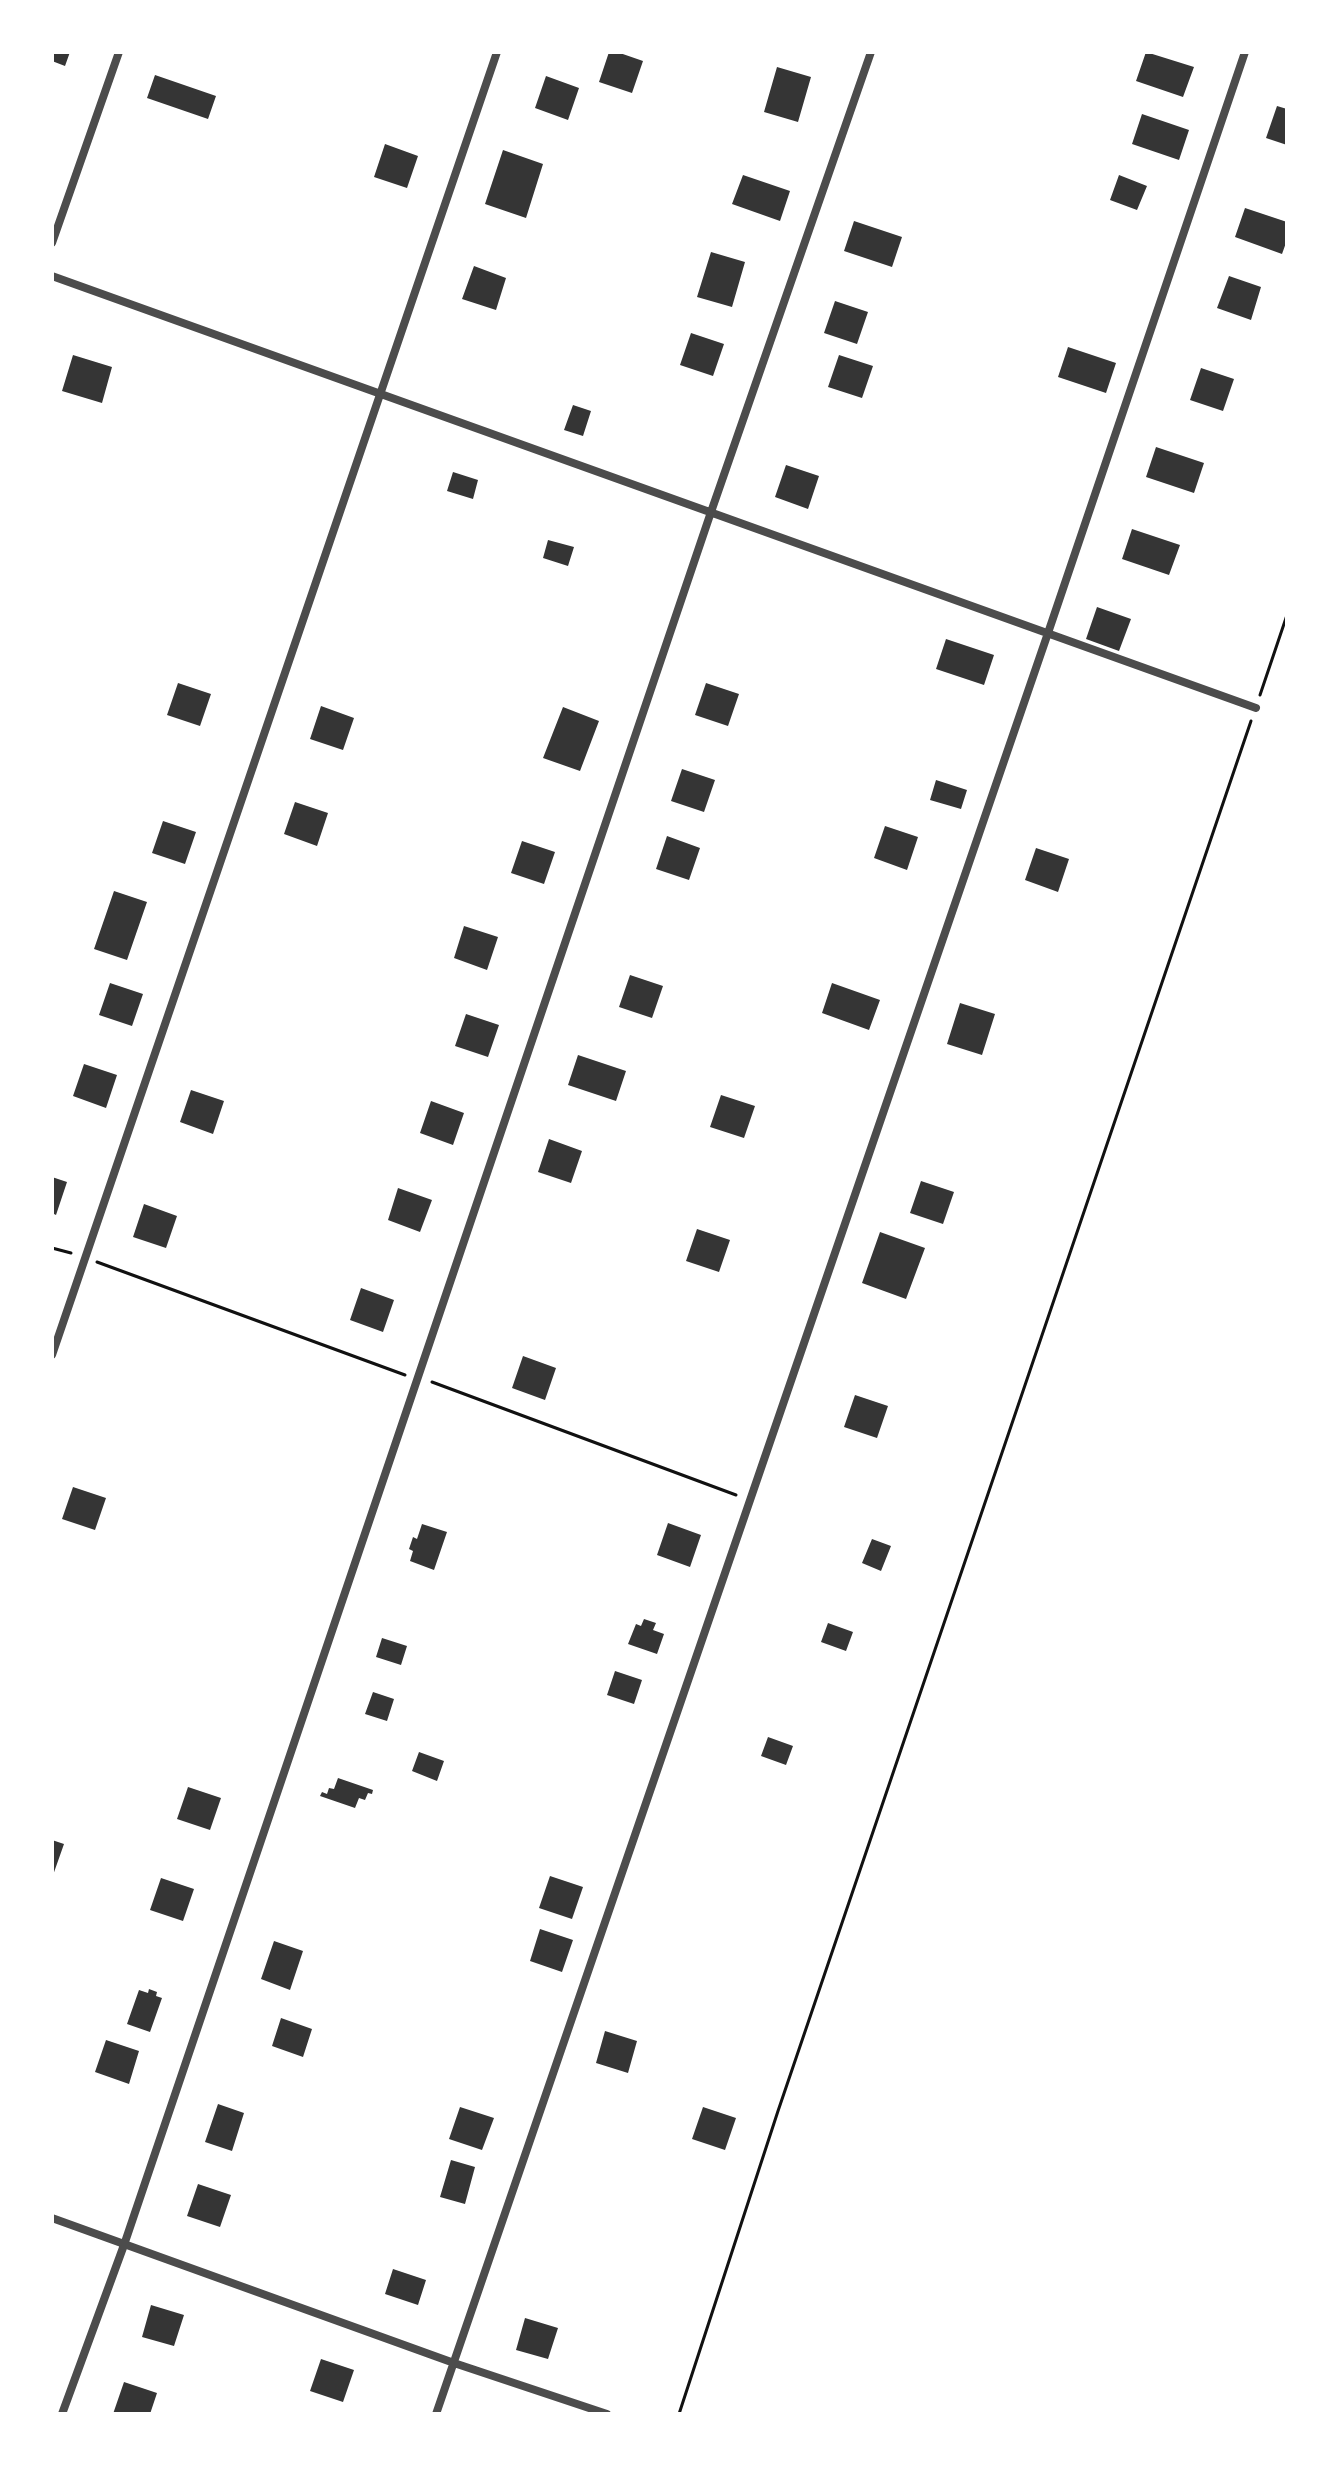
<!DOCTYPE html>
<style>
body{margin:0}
#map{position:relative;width:1339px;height:2466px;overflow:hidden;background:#fff;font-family:Lora,serif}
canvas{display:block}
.frame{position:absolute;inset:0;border:54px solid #fff;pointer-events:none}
</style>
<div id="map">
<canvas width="1339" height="2466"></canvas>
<div class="frame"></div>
</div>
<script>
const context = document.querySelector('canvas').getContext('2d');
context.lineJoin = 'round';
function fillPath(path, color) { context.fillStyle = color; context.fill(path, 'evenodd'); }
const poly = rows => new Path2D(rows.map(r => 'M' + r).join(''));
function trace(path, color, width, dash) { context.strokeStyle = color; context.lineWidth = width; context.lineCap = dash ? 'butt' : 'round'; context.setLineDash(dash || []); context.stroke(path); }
const building = poly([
 [52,52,70,52,65,66,52,61],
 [609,52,617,52,643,61,632,93,599,82],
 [1146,52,1194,67,1183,97,1136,81],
 [777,67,811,77,798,122,764,112],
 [155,75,216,96,208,119,147,98],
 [546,76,579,88,568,120,535,108],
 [1277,106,1287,109,1287,145,1266,138],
 [1142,114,1189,130,1179,160,1132,144],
 [385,144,418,156,407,188,374,177],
 [503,150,543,164,526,218,485,204],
 [743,175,790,191,780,221,732,204],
 [1119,175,1147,186,1137,210,1110,200],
 [1245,208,1287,222,1287,240,1282,254,1235,237],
 [854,221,902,237,892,267,844,251],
 [711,252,745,262,732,307,697,297],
 [474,266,506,278,496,310,462,299],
 [1229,276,1261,287,1251,320,1217,308],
 [835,301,868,312,857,344,824,333],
 [691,333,724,344,713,376,680,365],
 [1068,347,1116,363,1106,393,1058,377],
 [73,355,112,367,102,403,62,391],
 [839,355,873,366,862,398,828,387],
 [1201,368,1234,379,1223,411,1190,400],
 [573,405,591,411,583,436,564,430],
 [1156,447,1204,463,1194,493,1146,477],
 [786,465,819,476,808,509,775,497],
 [453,472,478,480,473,499,447,491],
 [1132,529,1180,545,1169,575,1122,559],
 [548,540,574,547,568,566,543,558],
 [1097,607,1131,619,1119,651,1086,639],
 [946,639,994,655,984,685,936,669],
 [178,683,211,694,200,726,167,715],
 [706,683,739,694,728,726,695,715],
 [321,706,354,718,343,750,310,739],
 [563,707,599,721,580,771,543,758],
 [682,769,715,780,704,812,671,801],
 [936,780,967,790,961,809,930,800],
 [295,802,328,813,317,846,284,834],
 [163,821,196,832,185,864,152,853],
 [885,826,918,837,907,870,874,858],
 [667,836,700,848,689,880,656,869],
 [522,841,555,852,544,884,511,873],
 [1036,848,1069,859,1058,892,1025,880],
 [114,891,147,902,127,960,94,949],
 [464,926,498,937,487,970,454,958],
 [630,975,663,986,652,1018,619,1007],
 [110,983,143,994,132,1026,99,1015],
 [832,983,880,1000,869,1030,822,1013],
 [960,1003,995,1014,982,1055,947,1044],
 [466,1014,499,1025,488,1057,455,1046],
 [578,1055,626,1071,616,1101,568,1085],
 [84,1064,117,1075,106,1108,73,1096],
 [191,1090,224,1101,213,1134,180,1122],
 [721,1095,755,1106,744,1138,710,1127],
 [431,1101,464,1113,453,1145,420,1133],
 [549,1139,582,1151,571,1183,538,1172],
 [52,1177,67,1182,56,1215,52,1213],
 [921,1181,954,1192,943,1224,910,1213],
 [398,1188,432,1200,420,1232,388,1220],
 [144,1204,177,1216,166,1248,133,1237],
 [697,1229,730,1240,719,1272,686,1261],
 [880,1232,925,1248,906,1299,862,1283],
 [361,1288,394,1300,383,1332,350,1320],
 [523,1356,556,1368,545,1400,512,1388],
 [855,1395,888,1406,877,1438,844,1427],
 [73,1487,106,1498,95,1530,62,1519],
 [668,1523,701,1535,690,1567,657,1555],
 [422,1524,447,1532,434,1570,410,1561,413,1551,409,1549,413,1537,417,1539],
 [872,1539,891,1546,881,1571,862,1563],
 [644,1619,656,1623,653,1630,664,1634,657,1654,628,1644,636,1624,641,1626],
 [828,1623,853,1632,846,1651,821,1642],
 [382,1638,407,1646,401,1665,376,1657],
 [615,1671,642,1680,634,1704,607,1695],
 [373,1692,394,1699,387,1721,365,1714],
 [768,1737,793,1746,786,1765,761,1756],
 [419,1752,444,1761,437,1781,412,1771],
 [338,1778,373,1790,372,1794,368,1793,365,1800,359,1798,355,1808,320,1796,322,1792,327,1794,329,1788,334,1789],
 [188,1787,221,1798,210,1830,177,1819],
 [52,1840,64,1844,52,1878],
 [550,1876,583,1887,572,1919,539,1908],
 [161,1878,194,1889,183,1921,150,1910],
 [540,1929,573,1940,562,1972,530,1961],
 [274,1941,303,1951,290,1990,261,1979],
 [149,1989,157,1992,156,1996,162,1998,150,2032,127,2024,139,1990,148,1993],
 [281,2018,312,2029,303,2057,272,2046],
 [605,2031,637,2041,628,2073,596,2063],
 [106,2040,139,2051,129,2084,95,2072],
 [218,2104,244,2113,232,2151,205,2142],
 [460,2107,494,2118,482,2150,449,2139],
 [703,2107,736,2118,725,2150,692,2139],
 [451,2160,475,2167,465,2204,440,2197],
 [198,2184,231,2195,220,2227,187,2216],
 [393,2269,426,2280,418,2305,385,2294],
 [151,2305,184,2315,174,2346,142,2337],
 [525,2318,558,2328,548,2359,516,2350],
 [321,2359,354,2370,343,2402,310,2391],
 [124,2382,157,2393,150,2414,113,2414]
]);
const path = poly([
 [1260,695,1287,615],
 [52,1248,71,1253],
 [97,1262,405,1375],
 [432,1382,736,1495],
 [679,2414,778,2111,1251,721]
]);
const minor = poly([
 [52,243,119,52],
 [52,276,1256,708],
 [52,1355,497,52],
 [52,2218,454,2363,607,2414],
 [62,2414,124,2245,711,512,871,52],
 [436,2414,1048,633,1245,52]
]);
fillPath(building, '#353535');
trace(path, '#111', 3);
trace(minor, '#4c4c4c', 8);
</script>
